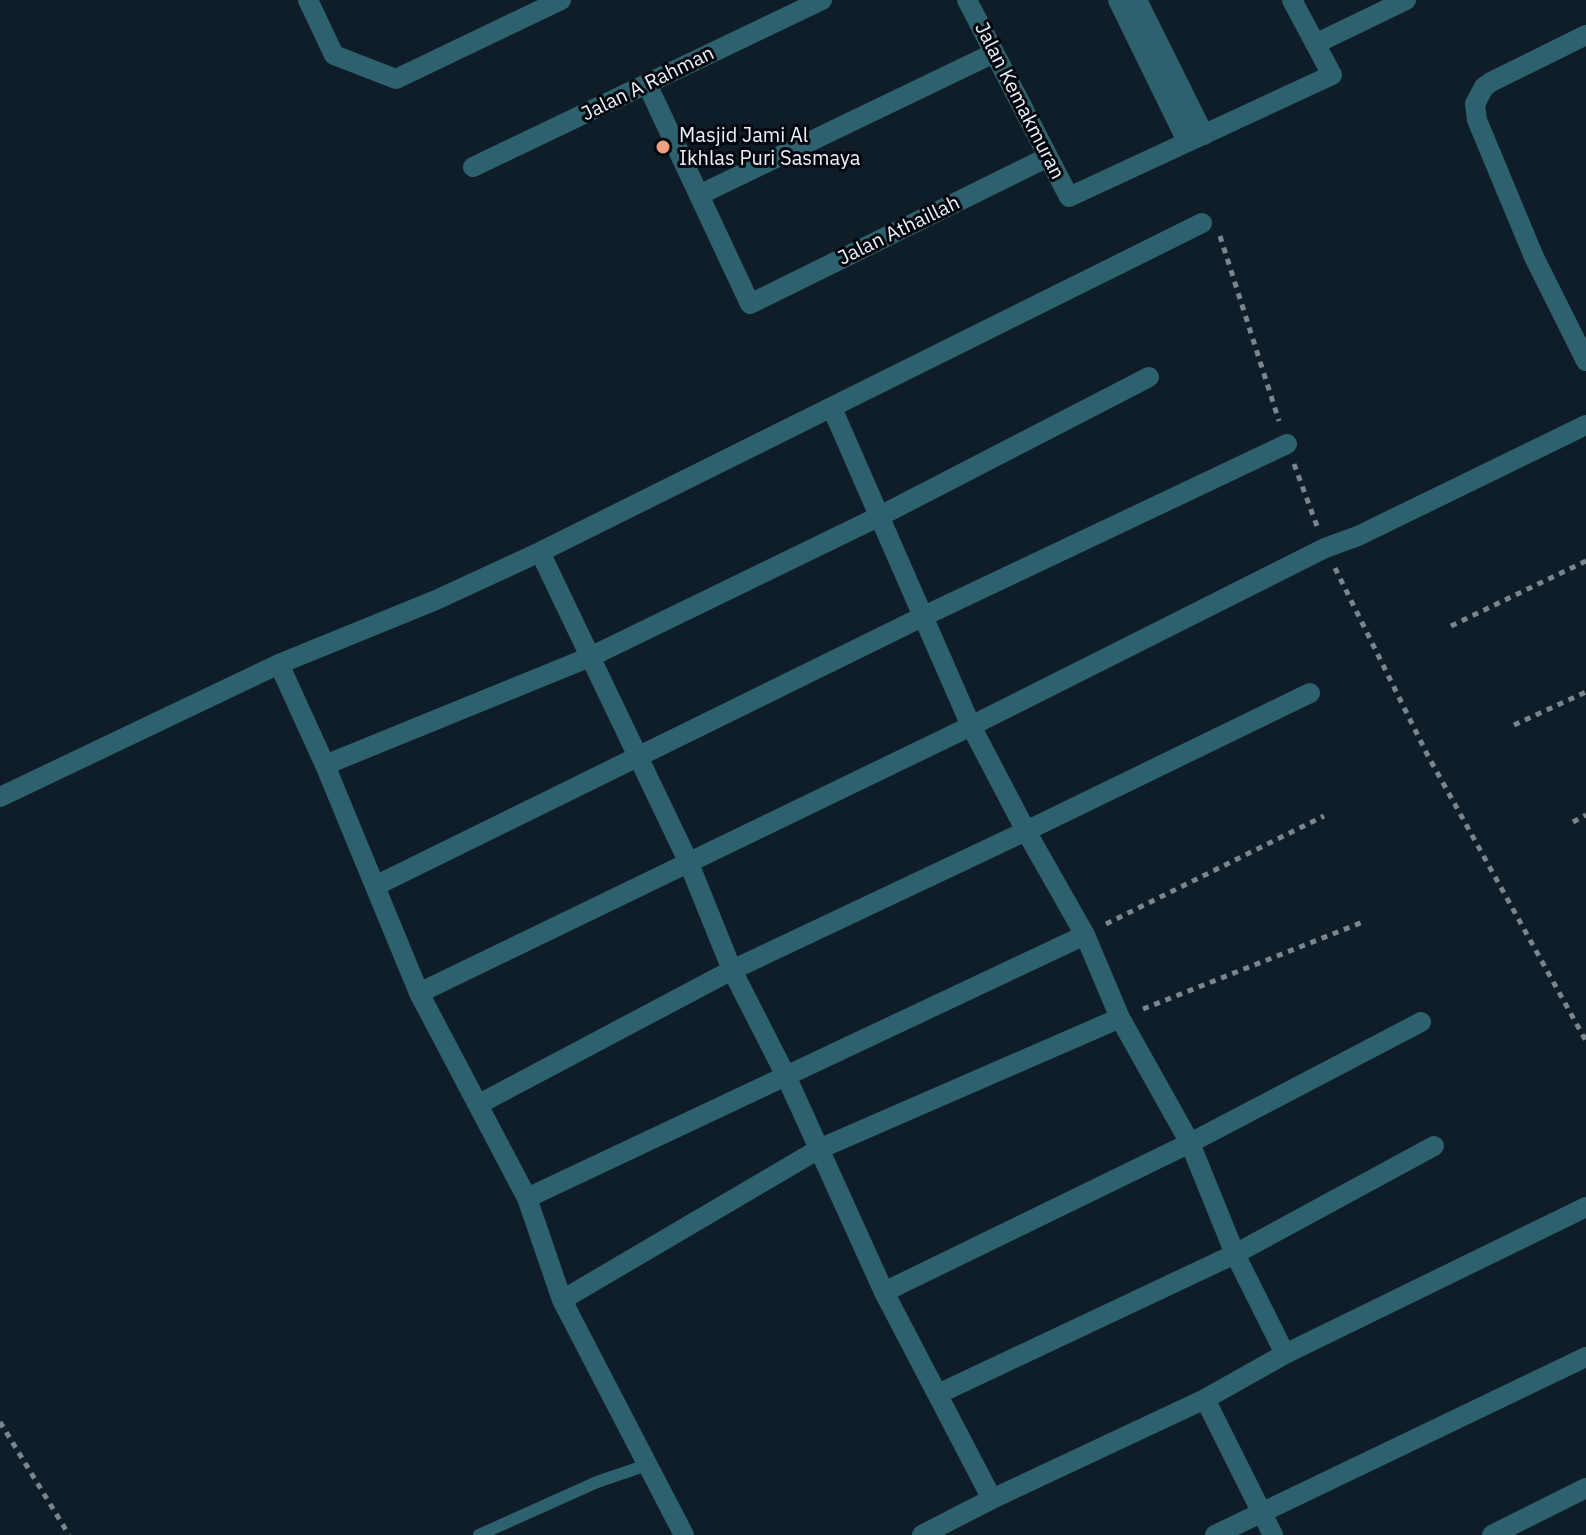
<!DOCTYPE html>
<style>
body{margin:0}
canvas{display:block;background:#0f1d28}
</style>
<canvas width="1586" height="1535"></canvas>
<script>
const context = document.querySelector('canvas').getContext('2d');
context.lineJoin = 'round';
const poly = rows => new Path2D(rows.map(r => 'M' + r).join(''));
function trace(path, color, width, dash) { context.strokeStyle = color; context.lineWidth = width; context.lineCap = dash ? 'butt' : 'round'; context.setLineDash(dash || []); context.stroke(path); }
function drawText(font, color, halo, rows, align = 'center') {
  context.font = font + ' "IBM Plex Sans",sans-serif'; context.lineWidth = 6; context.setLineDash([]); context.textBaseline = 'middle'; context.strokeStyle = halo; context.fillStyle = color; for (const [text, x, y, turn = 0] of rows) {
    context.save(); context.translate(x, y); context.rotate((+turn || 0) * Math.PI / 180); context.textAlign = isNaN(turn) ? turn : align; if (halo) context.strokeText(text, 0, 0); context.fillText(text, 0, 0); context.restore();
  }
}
const path = poly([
 [1220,236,1279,421],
 [1294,464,1317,526],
 [1335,568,1427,754,1586,1041],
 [1451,626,1586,561],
 [1514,725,1586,692],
 [1573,822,1586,815],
 [1106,924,1324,816],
 [1143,1009,1363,922],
 [0,1422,69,1535]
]);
const service = poly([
 [479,1535,597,1482,647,1465]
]);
const minor = poly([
 [308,0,334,55,396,79,561,0],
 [967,0,1069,197,1332,75,1292,0],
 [1118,0,1187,141],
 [1137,0,1204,135],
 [1586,35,1491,82,1484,87,1475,104,1477,120,1534,257,1586,361],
 [1315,44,1406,0],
 [647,84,750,304,1048,157],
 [473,167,822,0],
 [701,194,994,53],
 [832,408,971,726,1026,831,1085,935,1120,1018,1190,1143,1235,1254,1285,1354],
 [540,552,688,861,732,970,786,1076,884,1292,992,1499],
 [279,664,325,765,419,993,527,1198,562,1300,684,1535],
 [325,765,590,657,880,516,1149,377],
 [0,797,279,664,436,600,540,552,1202,223],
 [375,886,924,616,1287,444],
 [419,993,971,726,1325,548,1358,536,1586,425],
 [479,1104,732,970,1026,831,1310,693],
 [527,1198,1085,935],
 [884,1292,1190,1143,1421,1022],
 [562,1300,819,1149,1120,1018],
 [938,1394,1235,1254,1434,1146],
 [1205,1399,1273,1535],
 [922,1535,992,1499,1205,1399,1285,1354,1586,1207],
 [1215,1535,1586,1357],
 [1492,1535,1586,1488]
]);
const markers = [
 [663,147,8,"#f2a07f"]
];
const streetNames = [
 ["Jalan A Rahman",648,84,-26],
 ["Jalan Kemakmuran",1019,101,63],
 ["Jalan Athaillah",899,231,-26]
];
const poiNames = [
 ["Masjid Jami Al",679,136],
 ["Ikhlas Puri Sasmaya",679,159]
];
trace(path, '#79858f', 5, [6, 6]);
trace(service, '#2d616d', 12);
trace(minor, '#2d616d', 20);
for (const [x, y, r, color] of markers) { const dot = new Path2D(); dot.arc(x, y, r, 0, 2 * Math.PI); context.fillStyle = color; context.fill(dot); trace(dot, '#03070b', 3); }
drawText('20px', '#e9f2fa', '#03070b', streetNames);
drawText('20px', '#e9f2fa', '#03070b', poiNames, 'left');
</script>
